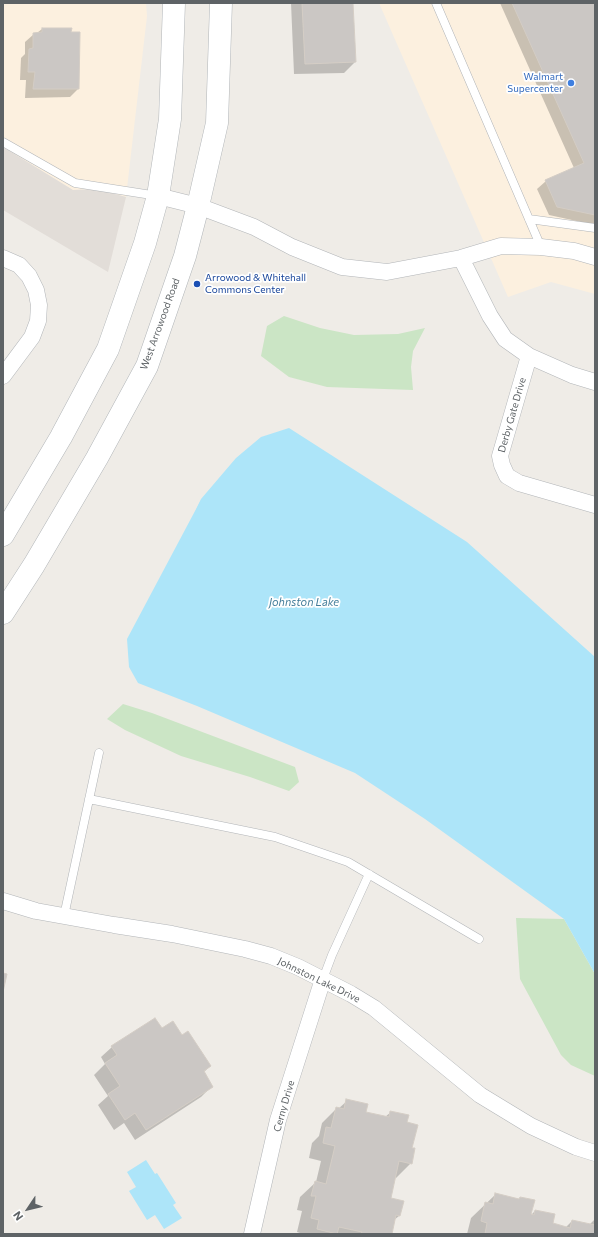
<!DOCTYPE html>
<style>
body{margin:0}
#map{position:relative;width:598px;height:1237px;overflow:hidden;background:#efece7;font-family:Commissioner,sans-serif}
canvas{display:block}
.frame{position:absolute;inset:0;border:4px solid #5e6366;pointer-events:none}
.north{position:absolute;left:8px;top:1189px;width:40px;height:40px;-webkit-text-stroke:3px #fff;paint-order:stroke;rotate:235deg;font-size:11px;font-weight:700;line-height:16px;text-align:center;color:#5e6366}
.north::after{content:'';display:block;margin:auto;width:14px;height:18px;background:#5e6366;clip-path:polygon(50% 0,100% 100%,50% 72%,0 100%)}
</style>
<div id="map">
<canvas width="598" height="1237"></canvas>
<div class="frame"></div>
<div class="north">N</div>
</div>
<script>
const context = document.querySelector('canvas').getContext('2d');
context.lineJoin = 'round';
function fillPath(path, color) { context.fillStyle = color; context.fill(path, 'evenodd'); }
const poly = rows => new Path2D(rows.map(r => 'M' + r).join(''));
function trace(path, color, width, dash) { context.strokeStyle = color; context.lineWidth = width; context.lineCap = dash ? 'butt' : 'round'; context.setLineDash(dash || []); context.stroke(path); }
function drawText(font, color, halo, rows, align = 'center') {
  context.font = font + ' Commissioner,sans-serif'; context.lineWidth = 3.5; context.setLineDash([]); context.textBaseline = 'middle'; context.strokeStyle = halo; context.fillStyle = color; for (const [text, x, y, turn = 0] of rows) {
    context.save(); context.translate(x, y); context.rotate((+turn || 0) * Math.PI / 180); context.textAlign = isNaN(turn) ? turn : align; if (halo) context.strokeText(text, 0, 0); context.fillText(text, 0, 0); context.restore();
  }
}
const commercial = poly([
 [3,3,146,3,147,16,126,197,97,189,73,190,3,147],
 [379,3,595,3,595,294,551,282,508,297]
]);
const education = poly([
 [3,147,73,190,97,189,126,197,108,272,3,210]
]);
const green = poly([
 [284,316,320,328,354,335,398,334,425,328,413,351,411,367,413,390,327,387,289,377,261,356,267,326],
 [123,704,152,713,295,767,299,782,289,791,250,777,181,756,125,730,107,719],
 [516,918,564,919,595,974,595,1076,571,1065,561,1055,520,979]
]);
const water = poly([
 [289,428,467,542,595,657,595,974,564,919,425,819,355,773,197,706,138,683,129,667,127,639,195,511,201,499,236,458,261,437],
 [146,1160,155,1174,157,1173,176,1203,173,1205,182,1218,164,1229,155,1215,147,1220,129,1191,136,1187,127,1172]
]);
const shadow = poly([
 [291,3,352,3,355,62,344,73,294,74],
 [500,3,595,3,595,225,549,215,537,189,546,181,574,168],
 [42,29,70,33,78,89,70,97,25,98,26,80,20,80,21,58,25,54,25,42,34,34,37,33],
 [162,1030,182,1036,210,1066,203,1073,212,1086,201,1097,135,1140,124,1123,114,1130,98,1105,108,1096,94,1075,105,1064,101,1057,112,1047],
 [347,1101,365,1113,385,1117,391,1112,406,1123,411,1149,411,1163,396,1178,394,1177,390,1198,399,1216,394,1220,391,1234,303,1234,297,1232,302,1211,297,1210,300,1197,316,1182,321,1161,309,1158,312,1143,319,1136,322,1123,336,1109,338,1109],
 [496,1194,518,1200,520,1198,530,1216,535,1211,551,1224,565,1228,572,1221,589,1225,595,1219,595,1234,467,1234,471,1218]
]);
const building = poly([
 [302,3,353,3,356,62,305,64,302,3],
 [512,3,595,3,595,215,557,207,545,180,584,163,512,3],
 [42,28,72,28,71,32,80,32,79,89,33,89,35,72,28,72,29,49,33,48,33,33,42,32,42,28],
 [3,973,7,974,3,992,3,973],
 [155,1018,162,1028,173,1021,182,1035,188,1031,211,1066,204,1071,213,1087,146,1130,135,1113,125,1120,108,1094,120,1086,105,1063,117,1055,111,1046,155,1018],
 [346,1099,368,1104,366,1112,389,1117,390,1111,409,1115,407,1122,418,1125,412,1148,415,1148,412,1164,399,1161,391,1198,404,1201,400,1216,396,1215,392,1234,361,1234,362,1232,339,1227,337,1234,317,1229,319,1220,311,1218,316,1196,311,1196,315,1181,326,1184,335,1146,323,1143,326,1127,331,1128,336,1107,344,1109,346,1099],
 [495,1193,519,1199,520,1197,535,1200,531,1214,534,1215,535,1210,555,1214,553,1223,570,1228,572,1220,595,1225,595,1223,595,1234,485,1234,487,1223,481,1221,485,1202,493,1204,495,1193]
]);
const service = poly([
 [436,3,541,247],
 [3,142,75,183,158,196],
 [529,219,595,228],
 [89,799,275,837,348,862,479,939],
 [64,916,99,753],
 [323,979,332,955,369,874]
]);
const minor = poly([
 [158,196,198,206,254,227,292,247,342,267,387,272,461,258,501,246,541,247,574,251,595,257],
 [3,258,19,265,29,276,36,290,39,305,38,321,32,337,3,376],
 [461,258,490,316,505,339,529,356,572,375,595,382],
 [529,356,500,456,502,465,507,476,519,483,595,505],
 [3,901,36,911,114,925,172,934,245,949,271,956,298,967,351,994,374,1008,480,1095,531,1126,576,1147,595,1153],
 [252,1234,278,1120,323,979]
]);
const secondary = poly([
 [3,535,61,437,108,349,145,243,158,196,170,119,174,3],
 [3,613,34,565,97,458,147,366,185,256,198,206,217,123,221,3]
]);
const markers = [
 [571,83,4,"#3f7fe0"],
 [197,284,4,"#1a4fb4"]
];
const shopNames = [
 ["Walmart",563,77],
 ["Supercenter",563,89]
];
const transitNames = [
 ["Arrowood & Whitehall",205,278],
 ["Commons Center",205,290]
];
const streetNames = [
 ["West Arrowood Road",160,324,-70],
 ["Derby Gate Drive",512,415,-74],
 ["Johnston Lake Drive",319,980,26],
 ["Cerny Drive",284,1106,-74]
];
const waterNames = [
 ["Johnston Lake",304,602]
];
fillPath(commercial, '#fcf0df');
fillPath(education, '#e2ddd8');
fillPath(green, '#cbe5c5');
fillPath(water, '#ade5f9');
fillPath(shadow, '#0003');
fillPath(building, '#cbc7c4');
trace(building, '#d4cdc5', 1);
trace(service, '#b2b5b8', 9);
trace(minor, '#b2b5b8', 17);
trace(secondary, '#b1b5b8', 23);
trace(service, '#fff', 8);
trace(minor, '#fff', 16);
trace(secondary, '#fff', 22);
for (const [x, y, r, color] of markers) { const dot = new Path2D(); dot.arc(x, y, r, 0, 2 * Math.PI); context.fillStyle = color; context.fill(dot); trace(dot, '#fff', 1.5); }
drawText('10px', '#366cbe', '#fff', shopNames, 'right');
drawText('10px', '#164399', '#fff', transitNames, 'left');
drawText('10px', '#5e6366', '#fff', streetNames);
drawText('italic 11px', '#437d9a', '#fff', waterNames);
</script>
